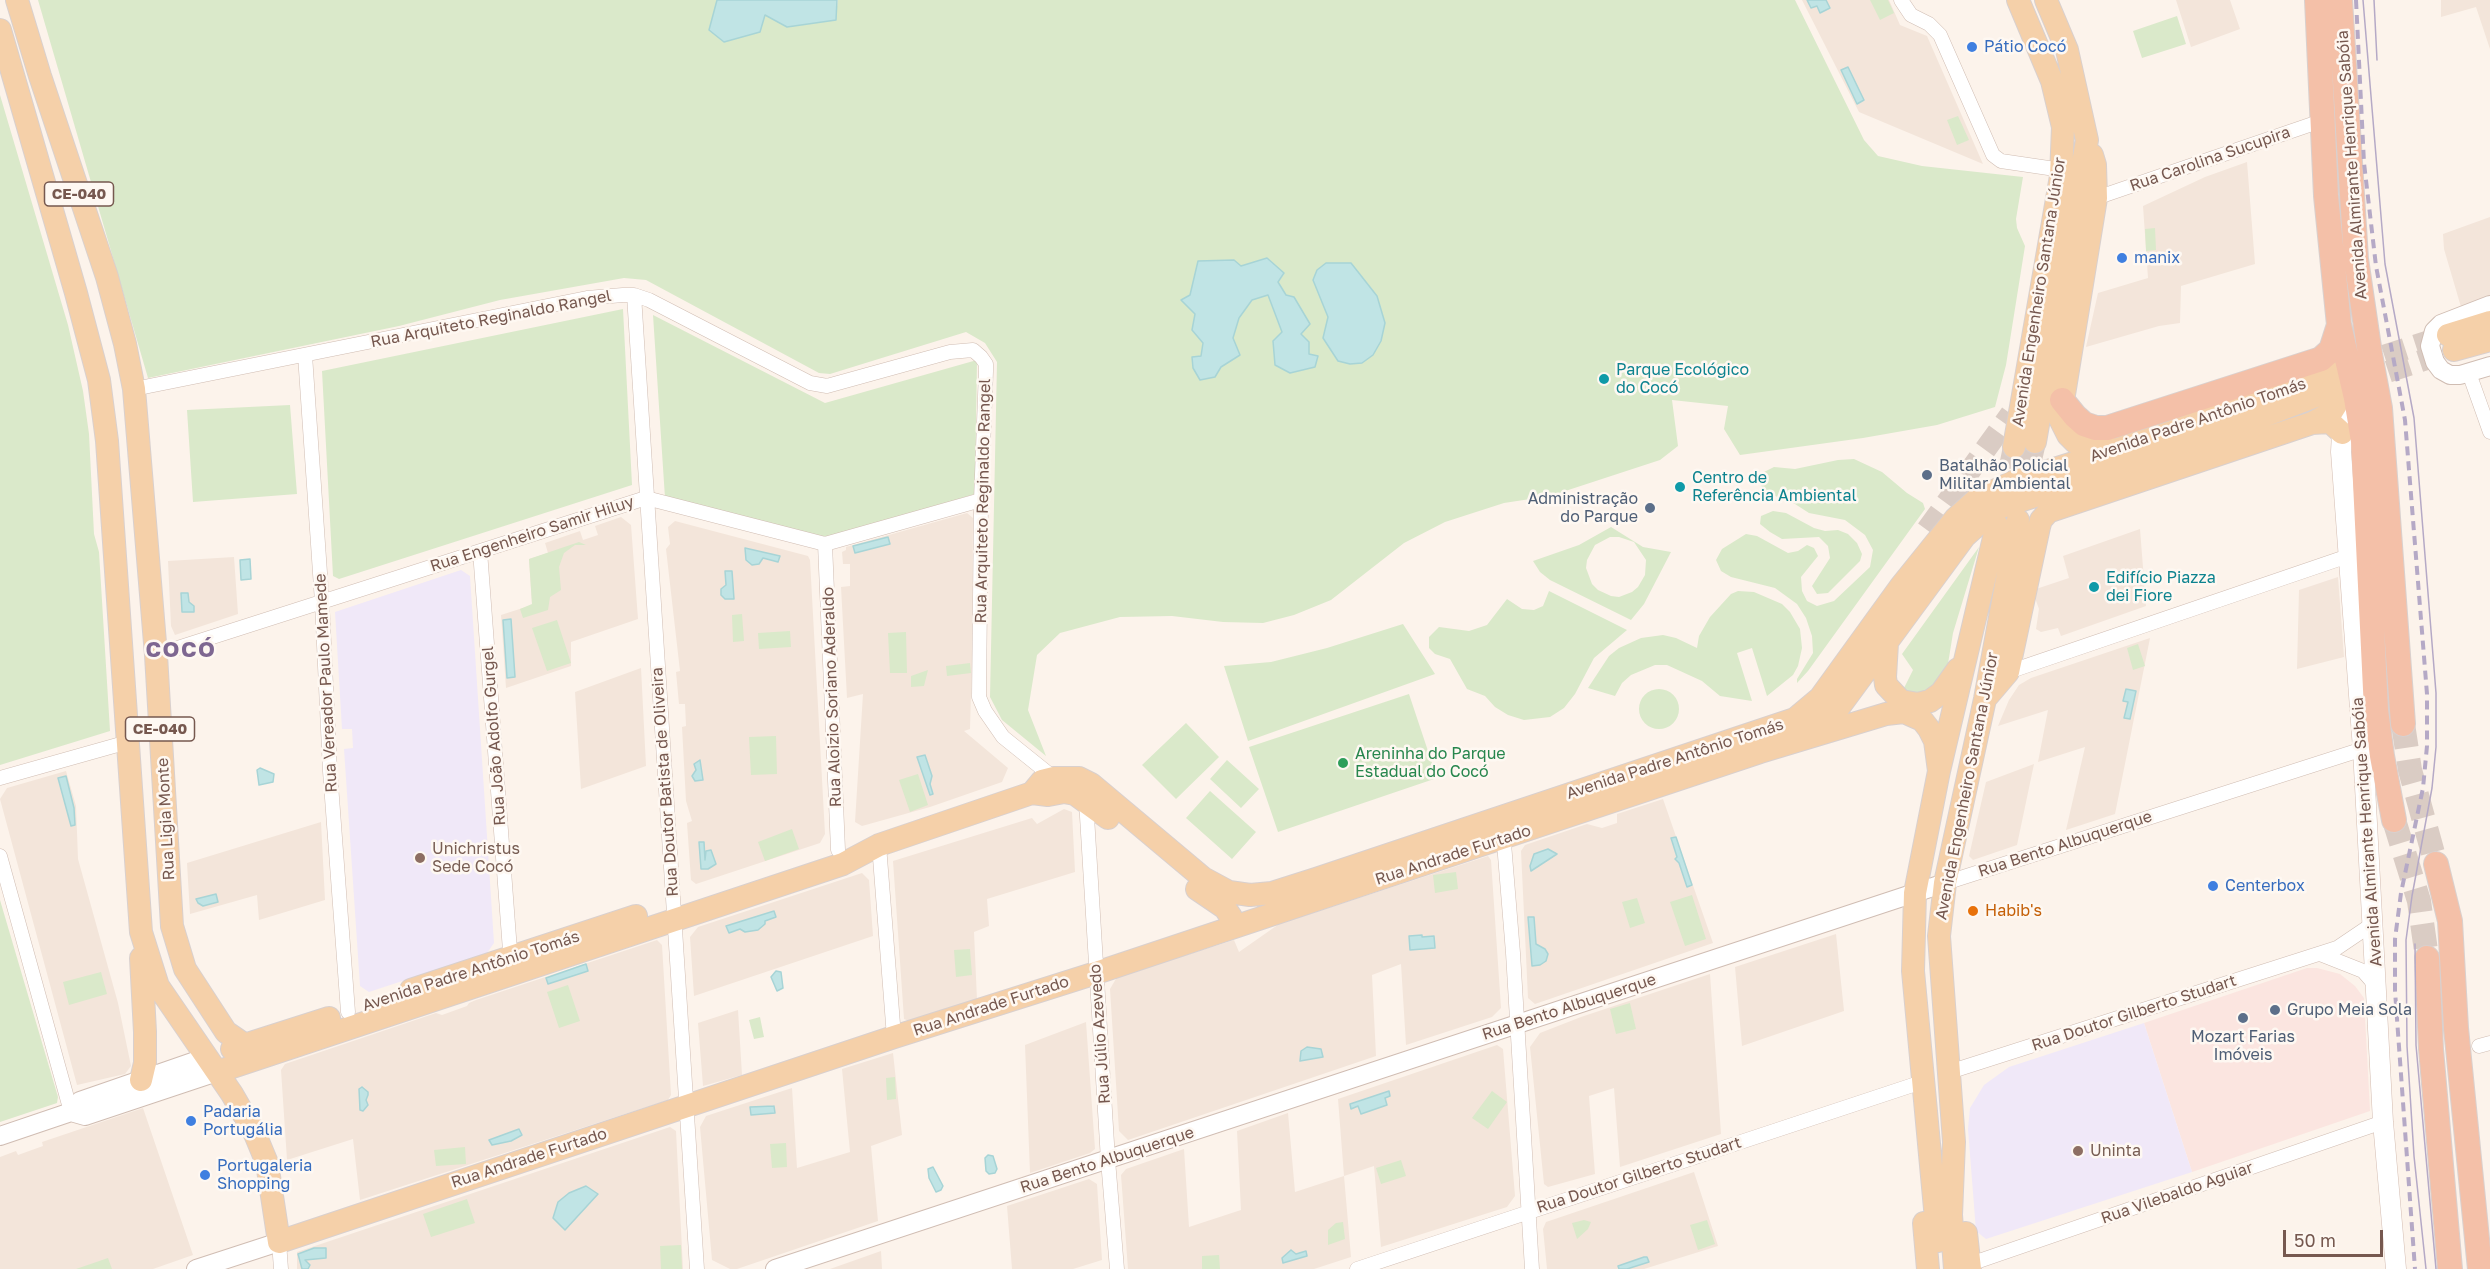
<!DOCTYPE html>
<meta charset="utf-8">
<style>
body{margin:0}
#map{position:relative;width:2490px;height:1269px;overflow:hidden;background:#fcf3eb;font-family:"Golos Text",sans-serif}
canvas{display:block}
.scale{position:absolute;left:2283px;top:1230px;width:100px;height:27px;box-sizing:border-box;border:3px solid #76584f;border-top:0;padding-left:8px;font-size:18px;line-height:21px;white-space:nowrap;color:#76584f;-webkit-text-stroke:4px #fef8f2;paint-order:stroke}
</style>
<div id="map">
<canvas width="2490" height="1269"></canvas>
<div class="scale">50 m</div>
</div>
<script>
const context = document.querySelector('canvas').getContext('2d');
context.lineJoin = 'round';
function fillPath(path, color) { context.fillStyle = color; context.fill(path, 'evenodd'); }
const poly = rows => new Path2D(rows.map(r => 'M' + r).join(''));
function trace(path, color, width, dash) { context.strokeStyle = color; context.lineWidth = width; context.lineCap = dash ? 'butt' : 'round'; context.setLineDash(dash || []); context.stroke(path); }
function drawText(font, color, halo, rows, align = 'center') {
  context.font = font + ' "Golos Text",sans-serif'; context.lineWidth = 5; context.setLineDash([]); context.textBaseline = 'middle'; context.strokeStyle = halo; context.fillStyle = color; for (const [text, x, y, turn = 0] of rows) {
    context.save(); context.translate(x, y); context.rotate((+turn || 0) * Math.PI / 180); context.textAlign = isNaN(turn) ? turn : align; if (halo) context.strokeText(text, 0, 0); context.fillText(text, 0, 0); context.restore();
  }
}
const residential = poly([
 [1802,0,1889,0,1900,25,1927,36,1983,164,1859,112],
 [2176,0,2230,0,2240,29,2191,47],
 [2441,0,2490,0,2490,49,2476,7,2441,17],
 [2247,162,2255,264,2181,286,2180,323,2159,326,2086,347,2098,293,2148,278,2143,206,2205,177],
 [2490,217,2490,298,2461,307,2444,249,2443,234],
 [967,513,973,518,972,656,970,729,964,731,1008,768,1002,782,930,807,862,826,855,822,863,694,847,698,841,587,850,586,850,564,843,564,842,552,846,550,846,547],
 [621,517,631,525,638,619,571,642,571,666,506,688,501,615,532,605,529,559,548,553,545,543,580,531,583,540,598,535,595,526],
 [675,521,808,556,810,560,825,834,820,843,696,884,691,880,687,823,692,821,686,801,682,727,686,726,685,704,679,704,676,672,680,671,666,549,670,544,668,527],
 [2140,529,2146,606,2061,636,2058,628,2041,632,2036,629,2039,609,2035,598,2036,589,2069,578,2063,556],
 [234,557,238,614,175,635,171,626,168,561],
 [2338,577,2344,657,2297,669,2299,590],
 [2150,638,2115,814,2066,830,2085,747,2038,762,2048,710,1998,726,2009,700,2019,685,2031,678],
 [641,668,646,766,581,789,575,692],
 [2034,764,2017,845,1973,860,1969,856,1986,782],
 [66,771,76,806,78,859,118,1003,131,1066,125,1074,77,1085,0,799,7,788],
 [1663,799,1713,943,1535,1004,1528,998,1521,851,1525,845,1587,824,1602,828,1617,823,1617,814],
 [1064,809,1072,812,1075,872,987,899,989,926,974,932,977,1000,909,1021,904,1019,893,861,1032,818,1037,824],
 [321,822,325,900,259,920,257,895,190,914,187,863],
 [1488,856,1491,860,1501,1008,1492,1017,1406,1045,1401,964,1372,975,1376,1056,1128,1140,1119,1131,1110,989,1117,977,1234,940,1239,952,1279,924],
 [862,873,869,880,873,936,694,996,690,937,698,927],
 [1836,934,1844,1011,1742,1046,1735,967],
 [657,940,662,945,671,1095,668,1100,360,1200,353,1139,287,1160,281,1070,285,1064,436,1013,442,1015,467,1006,469,1003,476,1000],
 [1710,974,1721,1134,1620,1167,1614,1088,1589,1096,1595,1174,1548,1187,1544,1184,1530,1047,1540,1033,1581,1017],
 [738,1010,742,1075,703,1086,698,1023],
 [1086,1022,1095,1149,1090,1153,1030,1173,1025,1045],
 [1497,1045,1503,1049,1515,1196,1507,1207,1381,1247,1374,1166,1344,1176,1351,1257,1314,1269,1128,1269,1121,1175,1126,1169,1184,1149,1189,1227,1241,1210,1237,1131,1288,1113,1295,1192,1344,1176,1338,1099],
 [893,1053,902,1135,871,1146,878,1221,737,1269,730,1269,712,1260,700,1127,706,1116,792,1088,797,1168,850,1152,842,1069],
 [143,1108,193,1255,153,1269,0,1269,0,1157,16,1151,18,1155,43,1146,42,1142],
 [670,1127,676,1131,683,1269,297,1269,297,1252],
 [1694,1172,1718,1246,1644,1269,1547,1269,1543,1229,1546,1222],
 [1089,1179,1097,1184,1102,1260,1073,1269,1012,1269,1007,1206],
 [881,1251,882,1269,830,1269]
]);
const commercial = poly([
 [2307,968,2317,968,2340,974,2355,986,2364,998,2370,1111,2192,1172,2144,1023]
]);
const education = poly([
 [461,570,470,576,494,943,487,953,369,992,360,986,344,749,353,748,352,729,342,729,335,612],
 [2144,1023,2192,1172,1986,1239,1976,1231,1968,1129,1970,1108,1984,1085,2009,1067]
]);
const green = poly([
 [38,0,717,0,709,30,765,15,835,20,838,0,1795,0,1864,140,1878,156,1922,166,2023,177,2016,219,2017,228,2025,246,2006,365,1995,407,1937,425,1863,438,1740,455,1724,429,1728,406,1672,400,1678,446,1660,460,1550,496,1504,503,1445,522,1404,543,1331,600,1294,615,1263,623,1223,622,1172,616,1120,617,1060,633,1037,655,1028,710,1046,756,1002,720,990,697,997,362,985,343,966,332,830,374,819,373,646,280,624,278,500,300,399,326,148,378],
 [1351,263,1377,296,1323,338,1328,317,1313,280,1317,270],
 [1284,274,1278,282,1286,295,1309,354,1282,332,1268,295,1252,300,1239,318,1233,338,1240,355,1221,367,1192,357,1201,356,1203,343,1192,330,1195,314,1181,300,1190,295],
 [1870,0,1888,0,1894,13,1880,20],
 [2177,16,2186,44,2142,58,2133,31],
 [0,95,68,325,83,391,89,434,94,534,99,552,110,731,0,765],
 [1958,116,1969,140,1957,145,1947,120],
 [2155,228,2156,250,2146,251,2145,229],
 [623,309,632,485,339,579,333,576,322,371],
 [653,315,825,403,977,360,975,494,826,539,665,498],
 [290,405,297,494,193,502,187,410],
 [1854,459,1882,472,1907,493,1923,503,1925,509,1808,671,1797,683,1797,679,1813,653,1812,636,1806,618,1797,604,1775,588,1731,577,1721,571,1716,560,1722,549,1746,534,1757,536,1788,553,1798,551,1807,545,1814,548,1818,556,1801,577,1802,591,1807,601,1817,606,1834,601,1870,567,1873,550,1865,535,1845,520,1809,513,1795,504,1763,491,1760,481,1764,472,1774,467,1795,469,1838,460],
 [1773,511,1786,513,1814,528,1825,531,1838,530,1848,534,1857,543,1862,554,1860,561,1828,593,1817,594,1812,586,1830,558,1828,546,1819,537,1782,539,1770,532,1760,524,1761,516],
 [1611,527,1643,547,1671,552,1644,604,1631,620,1550,580,1540,572,1533,561,1579,545],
 [1610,537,1619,537,1634,542,1646,560,1645,575,1638,587,1632,592,1619,597,1611,596,1598,590,1592,584,1586,568,1587,560,1595,545],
 [579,542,586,545,575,545,564,553,559,567,561,590,550,597,548,610,523,618,520,609,532,604,529,559],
 [1979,547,1953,633,1947,670,1929,695,1901,694,1913,670,1902,654],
 [1549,591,1627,630,1594,658,1575,694,1564,708,1550,717,1524,720,1508,715,1495,707,1485,696,1467,689,1450,659,1435,654,1429,648,1429,637,1439,627,1469,631,1487,625,1507,599,1522,609,1534,610,1543,606],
 [1738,591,1754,592,1782,604,1790,612,1800,629,1802,648,1798,666,1793,675,1767,696,1752,648,1737,653,1752,701,1720,696,1702,681,1667,665,1655,665,1631,675,1622,683,1615,696,1588,688,1609,656,1619,648,1641,638,1663,635,1676,638,1697,648,1699,636,1710,617,1731,594],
 [742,614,744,641,733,642,732,615],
 [557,620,571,663,547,671,532,628],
 [1403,624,1435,674,1248,741,1224,666,1271,662,1327,648],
 [790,631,791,647,759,649,758,633],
 [906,632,907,673,890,673,888,633],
 [2138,644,2145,666,2133,670,2127,648],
 [970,663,971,673,947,676,946,666],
 [928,670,924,686,911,687,911,676],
 '1639 709a20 20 0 1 1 40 0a20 20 0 1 1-40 0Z',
 [1409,694,1437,778,1278,832,1249,747],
 [1186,723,1219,757,1176,799,1142,765],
 [776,736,777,774,751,775,749,737],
 [1227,760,1259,789,1241,808,1210,779],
 [918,774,928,805,910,812,899,780],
 [1210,791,1256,832,1232,859,1186,818],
 [792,829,799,849,765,861,758,842],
 [1456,872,1458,889,1435,893,1433,875],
 [1692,895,1706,939,1685,946,1670,902],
 [1637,898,1645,923,1630,928,1622,902],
 [0,900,58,1097,57,1103,0,1122],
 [970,949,972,975,956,977,954,950],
 [101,972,107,994,69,1005,63,982],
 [568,985,580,1021,559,1028,547,992],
 [1630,1003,1636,1029,1616,1034,1610,1009],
 [760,1017,764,1037,754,1039,749,1020],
 [895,1077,896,1099,887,1100,886,1078],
 [1492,1091,1507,1102,1488,1129,1472,1118],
 [786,1143,787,1167,772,1168,770,1144],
 [465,1147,466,1164,436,1166,434,1150],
 [1401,1160,1406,1176,1381,1184,1376,1168],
 [467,1199,475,1223,431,1237,423,1214],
 [1584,1220,1591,1222,1588,1229,1577,1239,1572,1223],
 [1707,1220,1715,1244,1698,1250,1690,1225],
 [1343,1222,1345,1239,1328,1245,1328,1230,1336,1223],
 [681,1245,682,1269,661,1269,660,1246],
 [1219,1255,1220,1269,1202,1269,1202,1256],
 [108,1258,112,1269,76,1269]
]);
const water = poly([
 [717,0,837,0,836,20,787,27,765,15,760,32,724,42,709,30,717,0],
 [1807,0,1826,0,1830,8,1820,13,1817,6,1811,8,1807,0],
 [1848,67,1864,100,1857,104,1841,70,1848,67],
 [1267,258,1284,273,1278,282,1286,295,1294,297,1310,324,1301,334,1309,342,1309,354,1318,356,1315,367,1290,373,1275,365,1273,341,1282,332,1268,295,1252,300,1239,318,1233,338,1240,355,1221,367,1215,377,1200,380,1193,368,1192,357,1201,356,1203,343,1192,330,1195,314,1181,300,1190,295,1198,261,1234,260,1241,266,1267,258],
 [1326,263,1351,263,1377,296,1385,323,1381,341,1373,355,1362,363,1350,364,1338,361,1323,338,1328,317,1313,280,1317,270,1326,263],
 [888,537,890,544,855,553,853,546,888,537],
 [745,548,780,556,778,562,763,558,759,564,752,565,746,560,745,548],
 [250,559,251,579,241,580,240,560,250,559],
 [725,571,732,571,734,599,725,599,721,595,721,589,726,585,725,571],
 [181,593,188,593,189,602,194,606,194,612,182,612,181,593],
 [511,619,515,677,507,678,503,620,511,619],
 [2126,689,2136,691,2130,719,2124,718,2128,702,2123,701,2126,689],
 [925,755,932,776,930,784,933,794,930,795,917,757,925,755],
 [700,760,703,780,695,781,692,776,696,770,694,764,700,760],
 [260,768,274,774,273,782,259,785,257,770,260,768],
 [66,776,74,808,75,825,71,826,58,778,66,776],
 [1676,837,1692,885,1687,887,1679,863,1675,859,1677,857,1671,838,1676,837],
 [699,842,704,842,705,860,706,851,711,850,716,864,708,869,701,869,699,842],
 [1548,849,1557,854,1531,871,1530,866,1534,854,1548,849],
 [216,894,218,902,203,906,198,903,196,899,216,894],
 [774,911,776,917,765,921,765,924,758,930,745,932,740,929,729,933,726,926,774,911],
 [1528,917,1534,917,1536,944,1545,949,1548,954,1546,961,1540,965,1532,966,1528,917],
 [1422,935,1422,937,1434,936,1435,948,1410,950,1409,936,1422,935],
 [586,964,588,971,548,984,546,978,586,964],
 [776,971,781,972,783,988,777,991,771,977,776,971],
 [1307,1047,1321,1049,1323,1057,1300,1061,1301,1051,1307,1047],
 [362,1087,368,1092,368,1095,366,1100,368,1105,363,1111,360,1110,359,1089,362,1087],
 [1389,1091,1390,1096,1385,1098,1387,1105,1361,1114,1358,1106,1351,1109,1350,1104,1389,1091],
 [774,1106,775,1113,751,1115,750,1107,774,1106],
 [519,1129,522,1135,511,1141,492,1145,489,1140,519,1129],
 [988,1155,993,1156,997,1169,995,1173,989,1174,986,1171,985,1158,988,1155],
 [933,1167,943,1186,941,1190,936,1192,929,1178,928,1169,933,1167],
 [586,1186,598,1194,565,1230,553,1218,558,1202,569,1193,586,1186],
 [314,1248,326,1248,326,1258,305,1260,310,1265,308,1269,302,1269,298,1254,314,1248],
 [1291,1250,1296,1254,1306,1251,1307,1256,1283,1263,1282,1258,1291,1250],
 [1644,1257,1647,1257,1649,1262,1627,1269,1619,1269,1618,1266,1644,1257]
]);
const primaryTunnel = poly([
 [2353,366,2448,335],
 [2357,382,2454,350],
 [2023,495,2035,442],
 [2003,501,2014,447],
 [1927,530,2011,414]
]);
const trunkTunnel = poly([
 [2403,724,2410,770,2436,864],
 [2394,820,2419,901,2427,958]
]);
const minor = poly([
 [1901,0,1911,15,1929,24,1940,35,1993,155,2001,161,2062,170],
 [2096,198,2324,120],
 [634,295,697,1269],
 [305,355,322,602,330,771,348,1012],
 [2469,373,2490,432],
 [134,389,587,298,623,295,634,295,649,300,810,383,827,386,950,352,973,350,981,357,986,364,986,371,981,500,979,697,985,711,1003,737,1054,778],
 [825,544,838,850],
 [480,551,511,964],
 [156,655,646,498,825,544,981,500],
 [2008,672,2348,556],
 [0,778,128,742],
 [1086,800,1108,1160,1117,1269],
 [1503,831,1513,953,1532,1269],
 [879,845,894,1037],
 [0,856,71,1112],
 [1945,883,2363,749],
 [2320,954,2363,971,2376,986],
 [2479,1046,2490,1043],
 [1949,1072,2337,948,2374,923],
 [279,1242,281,1269],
 [1970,1264,2383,1122],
 [1357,1269,1922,1082]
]);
const tertiary = poly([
 [2490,305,2441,324,2434,331,2430,346,2435,362,2441,370,2450,375,2460,375,2490,366],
 [71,1112,80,1101,207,1057],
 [0,1136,71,1112,85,1116,217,1072],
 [196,1269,279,1242],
 [775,1269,1945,883]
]);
const secondary = poly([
 [2356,398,2342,433,2341,452,2363,749,2383,1122,2396,1269]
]);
const primary = poly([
 [17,0,40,76,107,277,125,344,134,389,156,655,172,926,185,969,226,1032,245,1045],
 [0,30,76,293,99,380,107,441,141,932,158,986,232,1094,255,1134,267,1163,279,1242,894,1037,1096,973,1760,752,1886,714,1904,712,1922,720,1929,729,1935,741,1939,771],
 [2092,155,2095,165,2096,198,2060,419,2068,435,2075,442,2091,447,2109,448],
 [2448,335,2490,322],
 [2454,350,2490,340],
 [2312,423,2330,422,2342,433],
 [2035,442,2087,140,2067,50,2046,0],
 [2014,447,2061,176,2063,127,2052,81,2018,0],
 [2050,511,2312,423,2331,413,2336,405,2332,373],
 [1887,643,1885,677,1886,685,1901,701,1918,704,1930,701,1941,693,1958,669],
 [1985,699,2008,672,2039,527,2041,520,2059,500],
 [1810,734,1837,710,1965,536,1995,509,2172,451,2324,393],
 [1032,793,1042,781,1054,778,1079,778,1091,784,1203,878,1229,892,1250,895,1272,893,1316,879,1795,719,1820,698,1901,586,1955,519,1977,499,2013,482,2169,433,2325,375],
 [1197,889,1225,908,1231,917,1231,927],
 [141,958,145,1032,145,1063,141,1080],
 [411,990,636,916],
 [232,1049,329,1018],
 [217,1072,843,864,879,845,1032,793,1048,795,1064,792,1075,794,1108,818],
 [1924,1223,1928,1269],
 [1966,1233,1970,1269],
 [1938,1241,1913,971,1915,893,1939,771,1997,525],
 [1955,1269,1951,1215,1954,1142,1939,936,1945,883,1985,699,2018,520]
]);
const trunk = poly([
 [2317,0,2326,196,2339,325,2356,398,2363,441,2376,710,2382,756,2394,820],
 [2340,0,2356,259,2370,354,2380,408,2403,724],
 [2062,400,2075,416,2084,424,2096,428,2107,428,2321,359,2331,350,2339,325],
 [2436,864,2450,921,2456,1028,2480,1269],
 [2427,958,2431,1049,2450,1269]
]);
const tram = poly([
 [2363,0,2385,264,2414,418,2436,693,2436,747,2432,788,2412,896,2406,940,2407,1046,2414,1156,2426,1269],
 [2374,0,2377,60],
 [2415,944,2416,1045,2436,1269]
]);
const rail = poly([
 [2356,0,2364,163,2376,266,2405,420,2427,694,2427,746,2423,788,2401,893,2395,939,2395,991,2415,1269]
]);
const markers = [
 [1972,47,6,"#3f7fe0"],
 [2122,258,6,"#3f7fe0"],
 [1604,379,6,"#0f9aa8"],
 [1927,475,6,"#5c6f8a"],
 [1680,487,6,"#0f9aa8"],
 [1650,508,6,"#5c6f8a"],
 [2094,587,6,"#0f9aa8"],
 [1343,763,6,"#2e9e5b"],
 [420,858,6,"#8d6e63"],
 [2213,886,6,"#3f7fe0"],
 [1973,911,6,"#e8710a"],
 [2275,1010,6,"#5c6f8a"],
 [2243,1018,6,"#5c6f8a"],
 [191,1121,6,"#3f7fe0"],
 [2078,1151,6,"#8d6e63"],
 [205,1175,6,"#3f7fe0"]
];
const shields = [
 [79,194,69],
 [160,729,69]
];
const shieldNames = [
 ["CE-040",79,194],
 ["CE-040",160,729]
];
const shopNames = [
 ["Pátio Cocó",1984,47],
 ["manix",2134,258],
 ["Centerbox",2225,886],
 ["Padaria",203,1112],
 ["Portugália",203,1130],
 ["Portugaleria",217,1166],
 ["Shopping",217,1184]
];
const streetNames = [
 ["Rua Carolina Sucupira",2210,159,-19],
 ["Avenida Almirante Henrique Sabóia",2352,165,-94],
 ["Avenida Engenheiro Santana Júnior",2039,292,-81],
 ["Rua Arquiteto Reginaldo Rangel",491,319,-11],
 ["Avenida Padre Antônio Tomás",2198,420,-19],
 ["Rua Arquiteto Reginaldo Rangel",983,501,-89],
 ["Rua Engenheiro Samir Hiluy",532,534,-18],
 ["Rua Vereador Paulo Mamede",326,683,-93],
 ["Rua Aloizio Soriano Aderaldo",832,697,-92],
 ["Rua João Adolfo Gurgel",494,736,-94],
 ["Avenida Padre Antônio Tomás",1675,759,-18],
 ["Rua Doutor Batista de Oliveira",665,782,-94],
 ["Avenida Engenheiro Santana Júnior",1967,786,-79],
 ["Rua Ligia Monte",166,819,-93],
 ["Avenida Almirante Henrique Sabóia",2367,832,-94],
 ["Rua Bento Albuquerque",2065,844,-18],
 ["Rua Andrade Furtado",1453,855,-18],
 ["Avenida Padre Antônio Tomás",471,971,-18],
 ["Rua Andrade Furtado",991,1006,-18],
 ["Rua Bento Albuquerque",1569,1007,-18],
 ["Rua Doutor Gilberto Studart",2134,1013,-18],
 ["Rua Júlio Azevedo",1100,1034,-94],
 ["Rua Andrade Furtado",529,1158,-18],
 ["Rua Bento Albuquerque",1107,1160,-18],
 ["Rua Doutor Gilberto Studart",1639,1175,-18],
 ["Rua Vilebaldo Aguiar",2177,1193,-19]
];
const cultureNames = [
 ["Parque Ecológico",1616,370],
 ["do Cocó",1616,388],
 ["Centro de",1692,478],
 ["Referência Ambiental",1692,496],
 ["Edifício Piazza",2106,578],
 ["dei Fiore",2106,596]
];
const serviceNames = [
 ["Batalhão Policial",1939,466],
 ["Militar Ambiental",1939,484],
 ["Administração",1638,499,"right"],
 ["do Parque",1638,517,"right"],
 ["Grupo Meia Sola",2287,1010],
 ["Mozart Farias",2243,1037,"center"],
 ["Imóveis",2243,1055,"center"]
];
const leisureNames = [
 ["Areninha do Parque",1355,754],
 ["Estadual do Cocó",1355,772]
];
const educationNames = [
 ["Unichristus",432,849],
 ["Sede Cocó",432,867],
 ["Uninta",2090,1151]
];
const foodNames = [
 ["Habib's",1985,911]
];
const districtNames = [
 ["COCÓ",181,650]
];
fillPath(residential, '#f3e5da');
fillPath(commercial, '#fbe5e0');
fillPath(education, '#f0e8f8');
fillPath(green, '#dae9ca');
fillPath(water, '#c0e4e5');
trace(water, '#a7d4d6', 1.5);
trace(primaryTunnel, '#daccc4', 22, [22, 11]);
trace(trunkTunnel, '#daccc4', 24, [24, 12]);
trace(minor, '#d0bdb3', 15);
trace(tertiary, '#d0bdb3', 20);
trace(secondary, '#d3bcb1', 21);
trace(primary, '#d9d0ce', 24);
trace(trunk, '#d9d0ce', 26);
trace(minor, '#fff', 14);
trace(tertiary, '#fff', 18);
trace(secondary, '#fff', 20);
trace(primary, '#f5d0a9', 22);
trace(trunk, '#f4c0a8', 24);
trace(tram, '#b5a9c6', 1.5);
trace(rail, '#b5a9c6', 4, [9, 6]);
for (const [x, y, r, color] of markers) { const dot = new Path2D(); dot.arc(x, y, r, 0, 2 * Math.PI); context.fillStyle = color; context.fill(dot); trace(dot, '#fef8f2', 2); }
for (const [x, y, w] of shields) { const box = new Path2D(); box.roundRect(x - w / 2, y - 12, w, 24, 4.5); context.fillStyle = '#fef8f2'; context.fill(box); trace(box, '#76584f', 1.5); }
drawText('bold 15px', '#76584f', null, shieldNames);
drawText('16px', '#366cbe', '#fef8f2', shopNames, 'left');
drawText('16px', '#76584f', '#fef8f2', streetNames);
drawText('16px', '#0d838f', '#fef8f2', cultureNames, 'left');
drawText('16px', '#4e5e75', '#fef8f2', serviceNames, 'left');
drawText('16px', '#27864d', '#fef8f2', leisureNames, 'left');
drawText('16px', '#785e54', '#fef8f2', educationNames, 'left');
drawText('16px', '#c56008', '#fef8f2', foodNames, 'left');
context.letterSpacing = '1.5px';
drawText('bold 22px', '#7e6791', '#fef8f2', districtNames);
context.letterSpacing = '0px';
</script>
